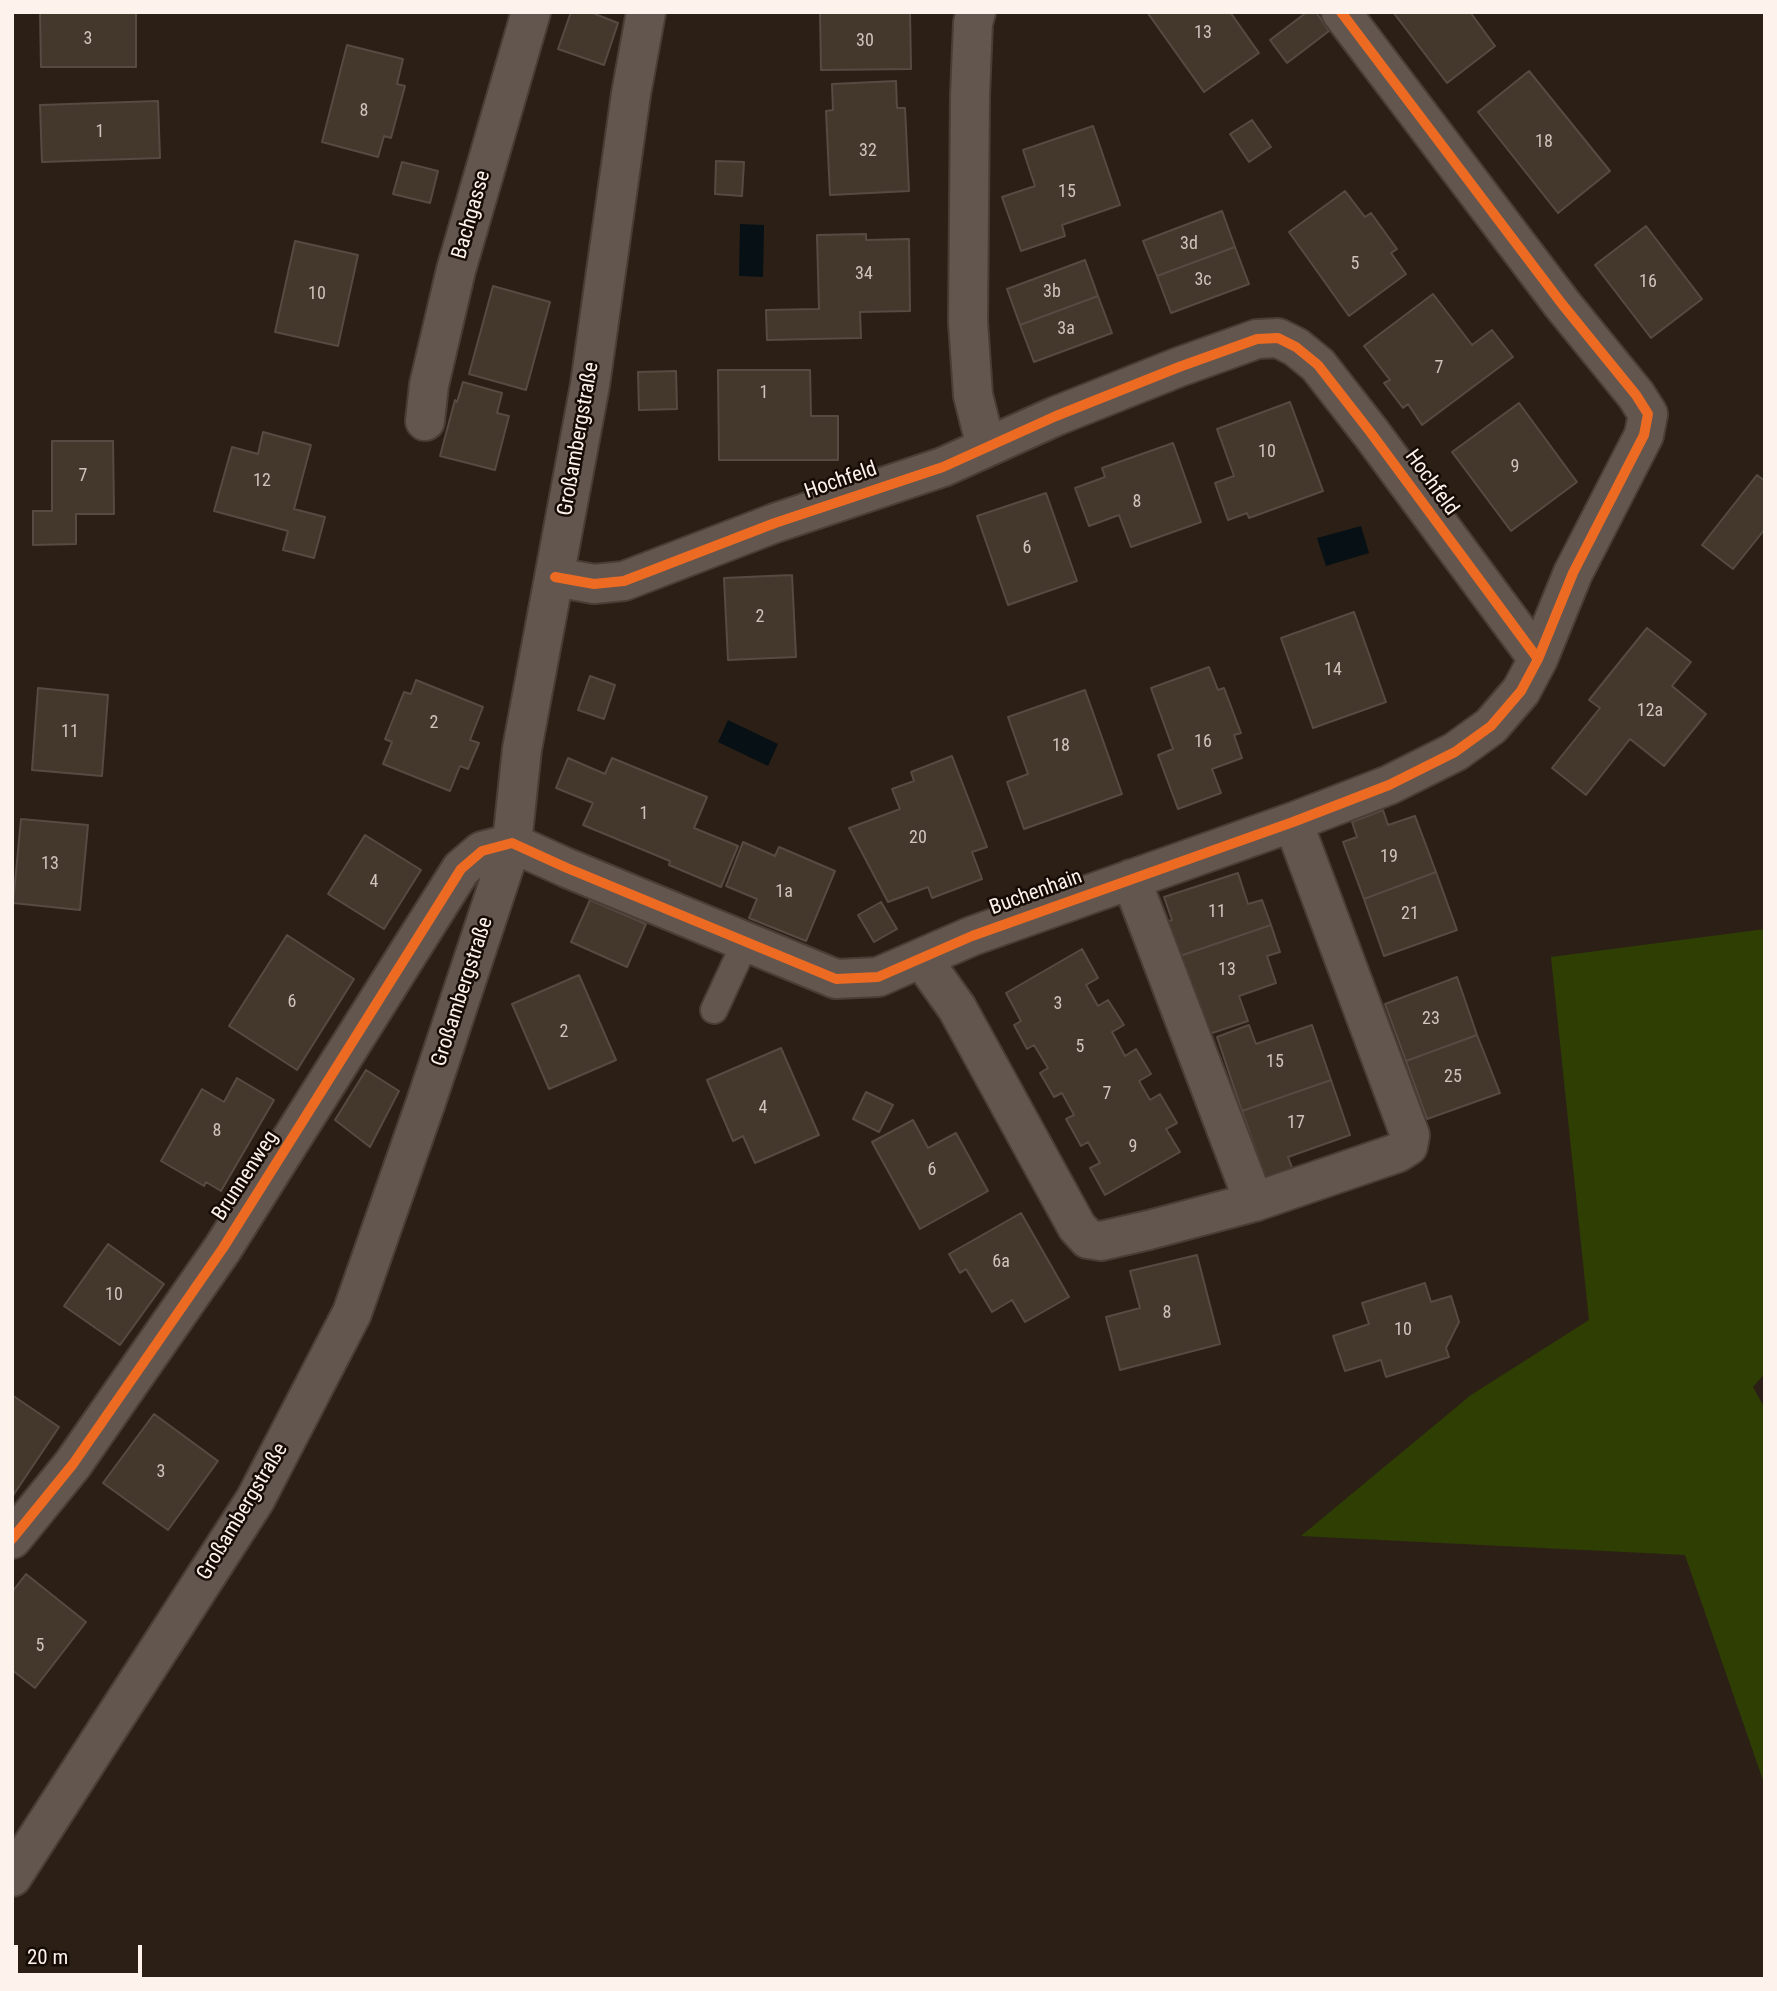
<!DOCTYPE html>
<meta charset="utf-8">
<style>
body{margin:0}
#map{position:relative;width:1777px;height:1991px;overflow:hidden;background:#2c2016;font-family:"Roboto Condensed",sans-serif}
canvas{display:block}
.frame{position:absolute;inset:0;border:14px solid #fdf3ec;pointer-events:none}
.scale{position:absolute;left:14px;top:1945px;width:128px;height:32px;box-sizing:border-box;border:4px solid #fdf3ec;border-top:0;padding-left:9px;font-size:21px;line-height:24px;white-space:nowrap;color:#fdf3ec;-webkit-text-stroke:5px #160c05;paint-order:stroke}
</style>
<div id="map">
<canvas width="1777" height="1991"></canvas>
<div class="frame"></div>
<div class="scale">20 m</div>
</div>
<script>
const context = document.querySelector('canvas').getContext('2d');
context.lineJoin = 'round';
function fillPath(path, color) { context.fillStyle = color; context.fill(path, 'evenodd'); }
const poly = rows => new Path2D(rows.map(r => 'M' + r).join(''));
function trace(path, color, width, dash) { context.strokeStyle = color; context.lineWidth = width; context.lineCap = dash ? 'butt' : 'round'; context.setLineDash(dash || []); context.stroke(path); }
function drawText(font, color, halo, rows, align = 'center') {
  context.font = font + ' "Roboto Condensed",sans-serif'; context.lineWidth = 5; context.setLineDash([]); context.textBaseline = 'middle'; context.strokeStyle = halo; context.fillStyle = color; for (const [text, x, y, turn = 0] of rows) {
    context.save(); context.translate(x, y); context.rotate((+turn || 0) * Math.PI / 180); context.textAlign = isNaN(turn) ? turn : align; if (halo) context.strokeText(text, 0, 0); context.fillText(text, 0, 0); context.restore();
  }
}
const green = poly([
 [1765,929,1765,1373,1753,1387,1765,1409,1765,1786,1685,1555,1301,1536,1471,1395,1589,1320,1551,957]
]);
const water = poly([
 [740,224,764,225,763,277,739,276],
 [1361,526,1369,553,1326,566,1317,538],
 [728,720,778,744,768,766,718,742]
]);
const building = poly([
 [40,12,136,12,136,67,41,67,40,12],
 [571,12,590,12,618,23,604,65,558,49,571,12],
 [820,12,910,12,911,69,821,70,820,12],
 [1147,12,1230,12,1259,53,1204,92,1147,12],
 [1307,12,1316,12,1329,31,1287,63,1270,40,1307,12],
 [1393,12,1470,12,1495,46,1447,83,1393,12],
 [347,45,403,59,397,84,405,86,391,138,384,136,378,157,322,142,347,45],
 [1529,71,1610,171,1558,213,1478,112,1529,71],
 [896,81,897,108,905,108,909,191,830,195,826,111,833,110,832,84,896,81],
 [158,101,160,158,42,162,40,105,158,101],
 [1252,120,1271,147,1249,162,1230,134,1252,120],
 [1093,126,1120,205,1062,225,1065,236,1021,251,1002,197,1035,186,1023,150,1093,126],
 [716,161,744,162,742,196,715,194,716,161],
 [402,162,438,171,430,203,393,194,402,162],
 [1345,191,1365,217,1371,213,1397,249,1391,253,1406,274,1349,316,1289,232,1345,191],
 [1222,211,1235,247,1157,276,1143,241,1222,211],
 [1646,226,1702,299,1651,338,1595,265,1646,226],
 [866,234,866,240,909,239,910,311,860,312,861,338,767,340,766,310,819,309,817,235,866,234],
 [295,241,358,255,338,346,275,332,295,241],
 [1235,247,1249,284,1171,313,1157,276,1235,247],
 [1085,260,1098,296,1020,325,1007,289,1085,260],
 [493,286,550,302,526,390,469,374,493,286],
 [1433,294,1472,345,1492,330,1513,357,1422,425,1408,404,1403,408,1384,383,1390,380,1364,346,1433,294],
 [1098,296,1112,333,1034,362,1020,325,1098,296],
 [718,370,810,370,811,416,838,416,838,460,719,460,718,370],
 [676,371,677,409,639,410,638,372,676,371],
 [463,382,502,393,497,413,509,416,495,470,440,456,455,400,457,402,463,382],
 [1290,402,1323,491,1249,518,1247,513,1228,520,1215,483,1234,476,1217,429,1290,402],
 [1519,403,1577,482,1511,531,1452,452,1519,403],
 [263,432,311,445,294,509,325,517,314,558,283,550,288,531,214,511,232,447,258,454,263,432],
 [52,441,113,441,114,514,76,514,76,544,33,545,33,511,52,511,52,441],
 [1173,443,1201,522,1131,547,1119,515,1089,526,1075,488,1105,477,1102,468,1173,443],
 [1757,475,1765,481,1765,529,1733,569,1702,545,1757,475],
 [1046,493,1077,581,1008,605,977,516,1046,493],
 [792,575,796,657,728,660,724,578,792,575],
 [1354,612,1386,702,1313,728,1281,638,1354,612],
 [1647,628,1691,662,1672,686,1706,714,1664,766,1630,739,1586,795,1552,768,1600,708,1589,700,1647,628],
 [1209,667,1218,690,1224,688,1241,733,1234,735,1242,758,1212,769,1221,793,1178,809,1158,755,1173,749,1151,688,1209,667],
 [590,676,615,685,604,719,578,710,590,676],
 [416,680,483,707,470,740,479,743,468,769,460,766,450,791,383,764,392,742,385,739,404,692,411,694,416,680],
 [38,688,108,695,102,776,32,770,38,688],
 [1085,690,1122,794,1024,829,1007,782,1028,774,1008,717,1085,690],
 [952,756,987,847,972,852,982,879,932,898,928,887,888,902,849,828,900,809,892,789,914,781,911,772,952,756],
 [568,758,605,774,612,758,707,797,694,828,738,846,721,887,669,865,670,861,583,825,593,803,556,788,568,758],
 [1383,810,1388,825,1415,816,1436,872,1364,899,1343,842,1357,837,1352,822,1383,810],
 [21,819,88,825,80,910,13,903,21,819],
 [365,835,421,870,384,929,328,894,365,835],
 [743,842,775,856,779,847,835,871,806,941,749,918,757,899,726,886,743,842],
 [1436,872,1457,930,1384,956,1364,899,1436,872],
 [1238,873,1248,904,1262,900,1271,925,1177,957,1165,922,1172,920,1164,897,1238,873],
 [590,900,646,924,627,967,571,942,590,900],
 [881,902,897,929,874,942,858,915,881,902],
 [1271,925,1280,952,1267,956,1276,983,1239,996,1248,1021,1203,1036,1177,957,1271,925],
 [287,935,354,979,297,1070,229,1026,287,935],
 [1082,949,1098,978,1086,985,1098,1006,1108,1000,1124,1025,1112,1032,1125,1056,1136,1049,1151,1074,1139,1081,1150,1100,1160,1094,1177,1123,1166,1129,1180,1152,1105,1195,1090,1168,1100,1163,1088,1142,1081,1146,1066,1119,1074,1115,1062,1093,1054,1097,1040,1073,1048,1068,1034,1045,1027,1049,1014,1025,1021,1021,1006,993,1082,949],
 [579,975,616,1060,549,1089,512,1004,579,975],
 [1457,977,1477,1035,1406,1061,1385,1004,1457,977],
 [1249,1025,1256,1044,1312,1025,1331,1080,1242,1111,1217,1037,1249,1025],
 [1477,1035,1500,1093,1427,1119,1406,1061,1477,1035],
 [781,1048,819,1135,755,1163,743,1136,733,1141,707,1080,781,1048],
 [366,1070,399,1091,370,1147,335,1120,366,1070],
 [237,1078,274,1100,221,1191,206,1182,204,1186,161,1161,202,1089,224,1102,237,1078],
 [1331,1080,1350,1135,1288,1157,1295,1176,1264,1187,1255,1163,1260,1162,1242,1111,1331,1080],
 [866,1092,893,1105,879,1132,853,1119,866,1092],
 [913,1120,928,1148,956,1133,988,1191,920,1229,872,1142,913,1120],
 [1021,1213,1069,1297,1025,1322,1012,1300,992,1312,966,1269,960,1273,949,1254,1021,1213],
 [108,1244,164,1284,120,1345,64,1306,108,1244],
 [1197,1255,1220,1344,1120,1370,1106,1317,1140,1308,1130,1271,1197,1255],
 [1425,1283,1431,1302,1451,1296,1459,1322,1446,1348,1449,1357,1386,1377,1381,1360,1345,1371,1333,1336,1369,1324,1362,1303,1425,1283],
 [12,1395,59,1427,12,1497,12,1395],
 [154,1414,218,1461,168,1530,103,1483,154,1414],
 [26,1574,86,1622,35,1688,12,1670,12,1592,26,1574]
]);
const lane = poly([
 [714,1010,746,941]
]);
const street = poly([
 [976,12,973,23,970,95,968,322,973,395,986,447],
 [425,421,429,385,456,270,531,12],
 [555,577,594,584,624,581,775,523,943,467,1056,416,1179,367,1257,339,1278,338,1296,347,1318,365,1371,433,1538,659],
 [1131,879,1254,1202],
 [922,959,957,1008,1077,1227,1088,1239,1101,1241,1149,1230,1254,1202,1397,1153,1408,1146,1410,1135,1293,822],
 [12,1539,73,1464,223,1248,461,869,482,851,512,843,567,868,836,979,878,977,972,936,1293,822,1389,785,1455,752,1491,726,1521,691,1538,659,1573,573,1644,435,1648,414,1636,395,1562,304,1341,12],
 [12,1877,255,1500,352,1313,426,1102,512,843,522,749,590,385,631,94,646,12]
]);
const cycleway = poly([
 [555,577,594,584,624,581,775,523,943,467,1056,416,1179,367,1257,339,1278,338,1296,347,1318,365,1371,433,1538,659],
 [12,1539,73,1464,223,1248,461,869,482,851,512,843,567,868,836,979,878,977,972,936,1293,822,1389,785,1455,752,1491,726,1521,691,1538,659,1573,573,1644,435,1648,414,1636,395,1562,304,1341,12]
]);
const numberNames = [
 ["13",1203,33],
 ["3",88,39],
 ["30",865,41],
 ["8",364,111],
 ["1",100,132],
 ["18",1544,142],
 ["32",868,151],
 ["15",1067,192],
 ["3d",1189,244],
 ["5",1355,264],
 ["34",864,274],
 ["3c",1203,280],
 ["16",1648,282],
 ["3b",1052,292],
 ["10",317,294],
 ["3a",1066,329],
 ["7",1439,368],
 ["1",764,393],
 ["10",1267,452],
 ["9",1515,467],
 ["7",83,476],
 ["12",262,481],
 ["8",1137,502],
 ["6",1027,548],
 ["2",760,617],
 ["14",1333,670],
 ["12a",1650,711],
 ["2",434,723],
 ["11",70,732],
 ["16",1203,742],
 ["18",1061,746],
 ["1",644,814],
 ["20",918,838],
 ["19",1389,857],
 ["13",50,864],
 ["4",374,882],
 ["1a",784,892],
 ["11",1217,912],
 ["21",1410,914],
 ["13",1227,970],
 ["6",292,1002],
 ["3",1058,1004],
 ["23",1431,1019],
 ["2",564,1032],
 ["5",1080,1047],
 ["15",1275,1062],
 ["25",1453,1077],
 ["7",1107,1094],
 ["4",763,1108],
 ["17",1296,1123],
 ["8",217,1131],
 ["9",1133,1147],
 ["6",932,1170],
 ["6a",1001,1262],
 ["10",114,1295],
 ["8",1167,1313],
 ["10",1403,1330],
 ["3",161,1472],
 ["5",40,1646]
];
const streetNames = [
 ["Bachgasse",472,215,-74],
 ["Großambergstraße",579,439,-80],
 ["Hochfeld",841,481,-19],
 ["Hochfeld",1431,483,54],
 ["Buchenhain",1036,893,-20],
 ["Großambergstraße",463,992,-72],
 ["Brunnenweg",246,1176,-57],
 ["Großambergstraße",243,1512,-59]
];
fillPath(green, '#2f3f03');
fillPath(water, '#061015');
fillPath(building, '#44372b');
trace(building, '#564b43', 2);
trace(lane, '#483e36', 30);
trace(street, '#483e36', 42);
trace(lane, '#62564e', 26);
trace(street, '#62564e', 38);
trace(cycleway, '#ed6a23', 10);
drawText('18px', '#cfc4bc', null, numberNames);
drawText('21px', '#fdf3ec', '#160c05', streetNames);
</script>
